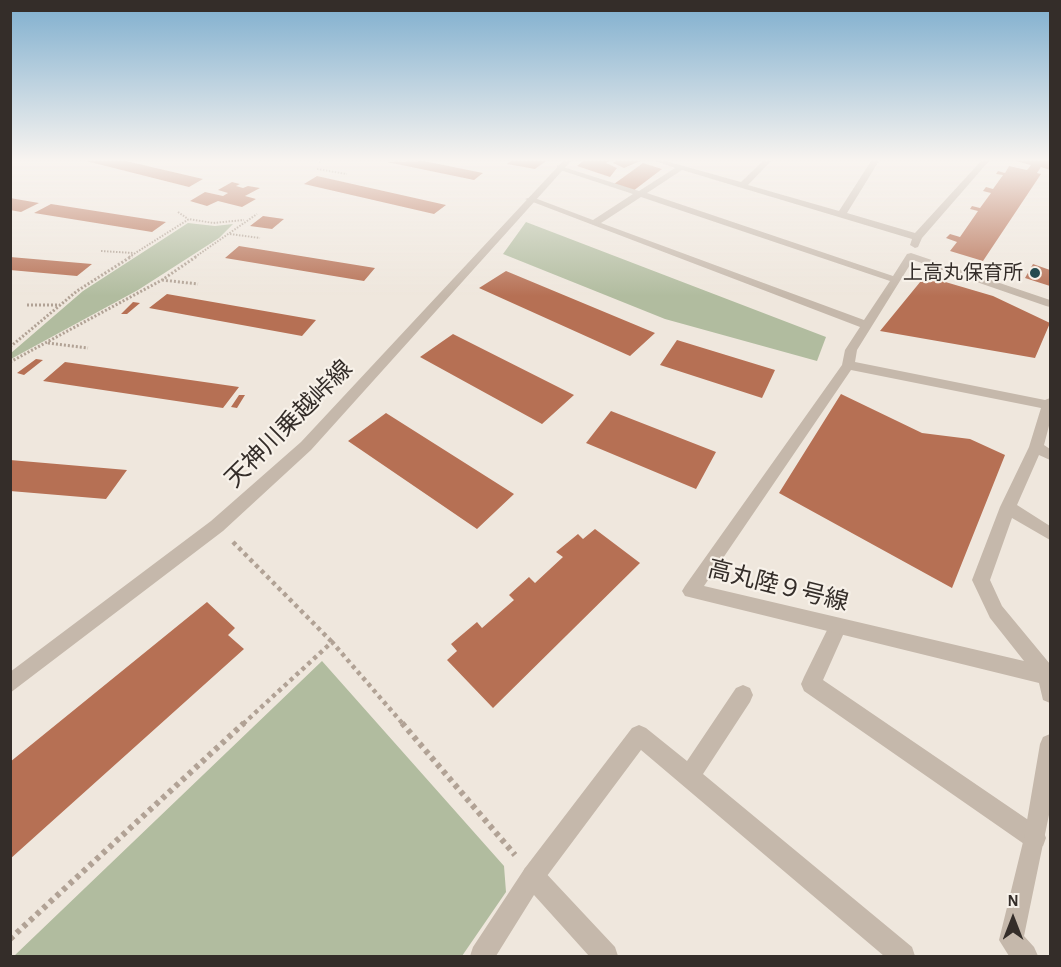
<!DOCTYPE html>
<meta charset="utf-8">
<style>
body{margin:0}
#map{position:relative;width:1061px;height:967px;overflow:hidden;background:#efe7dd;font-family:"Alegreya Sans",sans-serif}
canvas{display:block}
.frame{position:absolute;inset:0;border:12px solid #342d29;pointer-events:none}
.north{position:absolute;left:983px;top:889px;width:60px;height:60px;-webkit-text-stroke:4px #f7f1e9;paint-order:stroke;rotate:0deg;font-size:16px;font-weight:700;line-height:24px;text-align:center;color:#342d29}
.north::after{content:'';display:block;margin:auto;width:21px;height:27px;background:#342d29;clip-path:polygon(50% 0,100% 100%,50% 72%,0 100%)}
</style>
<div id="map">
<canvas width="1061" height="967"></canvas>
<div class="frame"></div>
<div class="north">N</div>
</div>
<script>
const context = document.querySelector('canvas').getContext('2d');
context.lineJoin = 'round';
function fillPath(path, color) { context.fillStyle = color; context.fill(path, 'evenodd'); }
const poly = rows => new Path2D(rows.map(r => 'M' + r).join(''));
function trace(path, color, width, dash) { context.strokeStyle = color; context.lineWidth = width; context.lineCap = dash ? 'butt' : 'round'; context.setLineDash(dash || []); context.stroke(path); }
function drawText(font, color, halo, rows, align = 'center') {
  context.font = font + ' "Alegreya Sans","Noto Sans JP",sans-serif'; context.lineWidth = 4.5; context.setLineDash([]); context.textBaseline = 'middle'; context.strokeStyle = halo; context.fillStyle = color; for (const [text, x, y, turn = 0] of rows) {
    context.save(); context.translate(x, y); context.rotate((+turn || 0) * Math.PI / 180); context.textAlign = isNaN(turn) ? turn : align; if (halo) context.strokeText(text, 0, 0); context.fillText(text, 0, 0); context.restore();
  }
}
const green = poly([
 [526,222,826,337,817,361,665,319,503,254],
 [188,223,215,226,233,224,219,238,138,290,11,359,11,353,83,291],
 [322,661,504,866,506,892,462,956,14,956]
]);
const building = poly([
 [86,161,126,161,203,179,189,187],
 [424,161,483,173,474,180,387,162],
 [511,161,546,161,535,169,507,164],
 [583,161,609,161,606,163,617,168,610,177,577,166],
 [616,161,640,161,624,168,613,163],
 [1016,161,1050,161,1050,170,1041,167,1037,173,1041,174,983,261,950,251,957,242,946,238,950,234,960,237,978,211,970,209,972,206,980,208,991,193,983,191,986,187,993,189,1003,175,996,174,998,171,1005,173,1009,166,1027,170,1031,165],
 [643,163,662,169,633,191,614,184],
 [317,176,446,205,434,214,304,184],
 [232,182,240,184,236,186,243,188,248,186,260,188,245,196,256,199,242,207,218,201,207,206,190,201,205,192,223,196,228,193,218,190],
 [10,198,39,203,21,212,10,210],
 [51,204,166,222,152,232,34,213],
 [263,216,284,219,272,229,250,226],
 [239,246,375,268,364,281,225,258],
 [10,257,92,264,77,276,10,270],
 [1033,264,1050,270,1050,286,1025,278],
 [506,271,655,333,630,356,479,288],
 [925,276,993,296,1050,323,1035,358,880,331],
 [167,294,316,320,302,336,149,308],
 [133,302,140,303,127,314,121,314],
 [453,334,574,395,542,424,420,357],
 [677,340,775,370,762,398,660,365],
 [36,359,43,360,24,375,17,373],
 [65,362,239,387,223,408,43,381],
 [841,394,922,433,970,439,1005,455,952,588,779,493],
 [239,395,245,395,237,408,231,407],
 [611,411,716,452,696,489,586,443],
 [386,413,514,494,477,529,348,441],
 [10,460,127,470,106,499,10,491],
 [595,529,640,563,493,708,447,660,457,651,451,644,477,622,482,628,514,600,509,595,529,577,535,583,563,557,556,552,578,534,583,539],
 [207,602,235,628,228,635,244,649,10,859,10,762]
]);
const pathFar3 = poly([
 [319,162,322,161],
 [317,169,347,174],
 [178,212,188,219],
 [230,234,260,238],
 [101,251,133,253],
 [129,257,189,219,213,223,244,220],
 [195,257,257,214]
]);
const pathFar2 = poly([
 [162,280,198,284],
 [27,305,60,305],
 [48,343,88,348],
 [10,347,77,291,132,256],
 [10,362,162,280,197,256]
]);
const pathFar1 = poly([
 [233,542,332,642],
 [243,724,332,642,403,724]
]);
const path = poly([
 [402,723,515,855],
 [10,939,244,723]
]);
const service = poly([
 [838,618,844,620,847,626,823,680,1043,830,1046,838,1043,846,1035,849,1027,846,804,691,801,684,804,677,832,620,838,618],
 [743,685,750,688,753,695,750,702,703,774,912,947,915,956,884,956,641,750,541,884,533,888,525,884,521,876,525,868,632,728,639,725,646,728,687,761,736,688,743,685]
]);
const minor = poly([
 [655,161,666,161,741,182,763,161,771,161,748,185,839,211,871,161,879,161,847,213,915,233,981,161,989,161,922,238,918,247,915,248,910,245,912,239,682,170,647,193,893,276,907,254,911,253,1050,300,1050,307,1046,306,913,260,857,350,855,362,1045,400,1050,398,1050,422,1044,445,1050,449,1050,460,1039,455,1017,505,1050,526,1050,540,1012,518,990,580,1002,606,1050,664,1050,703,1043,700,1039,683,685,596,682,591,685,586,842,365,845,350,860,327,525,199,532,197,593,220,633,194,557,169,557,165,639,191,675,168,655,161],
 [641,197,890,281,864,320,601,223,641,197],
 [851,370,1041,408,1029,447,1000,507,972,580,990,618,1024,661,704,586,851,370],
 [1050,734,1050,810,1024,936,1034,947,1038,956,1009,956,999,940,1024,838,1040,744,1043,737,1050,734],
 [533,864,541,868,615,947,618,956,589,956,534,895,496,956,470,956,473,947,525,868,533,864]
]);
const tertiary = poly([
 [563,161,571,161,311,450,223,531,10,693,10,672,211,521,301,442,563,161]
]);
const markers = [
 [1035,273,6,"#244b50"]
];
const farPoinames = [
 ["上高丸保育所",1023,273]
];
const streetNames = [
 ["天神川乗越峠線",289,424,-45],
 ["高丸陸９号線",778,586,14]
];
fillPath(green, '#b1bc9f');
fillPath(building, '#b67054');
trace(pathFar3, '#b1a295', 2, [1.5, 1.5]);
trace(pathFar2, '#b1a295', 3, [2, 2]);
trace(pathFar1, '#b1a295', 4.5, [4, 4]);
trace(path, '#b1a295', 6, [4.5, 4.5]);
fillPath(service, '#c5b8ab');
fillPath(minor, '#c5b8ab');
fillPath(tertiary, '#c5b8ab');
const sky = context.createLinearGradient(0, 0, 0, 296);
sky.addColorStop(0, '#7eaece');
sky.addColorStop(0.54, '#f8f4f0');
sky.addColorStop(1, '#f8f4f000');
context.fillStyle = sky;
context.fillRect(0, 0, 1061, 296);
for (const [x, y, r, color] of markers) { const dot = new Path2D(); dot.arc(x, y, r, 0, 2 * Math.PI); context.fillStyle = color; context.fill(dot); trace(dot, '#f7f1e9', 2); }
drawText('20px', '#342d29', '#f7f1e9', farPoinames, 'right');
drawText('24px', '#342d29', '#f7f1e9', streetNames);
</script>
